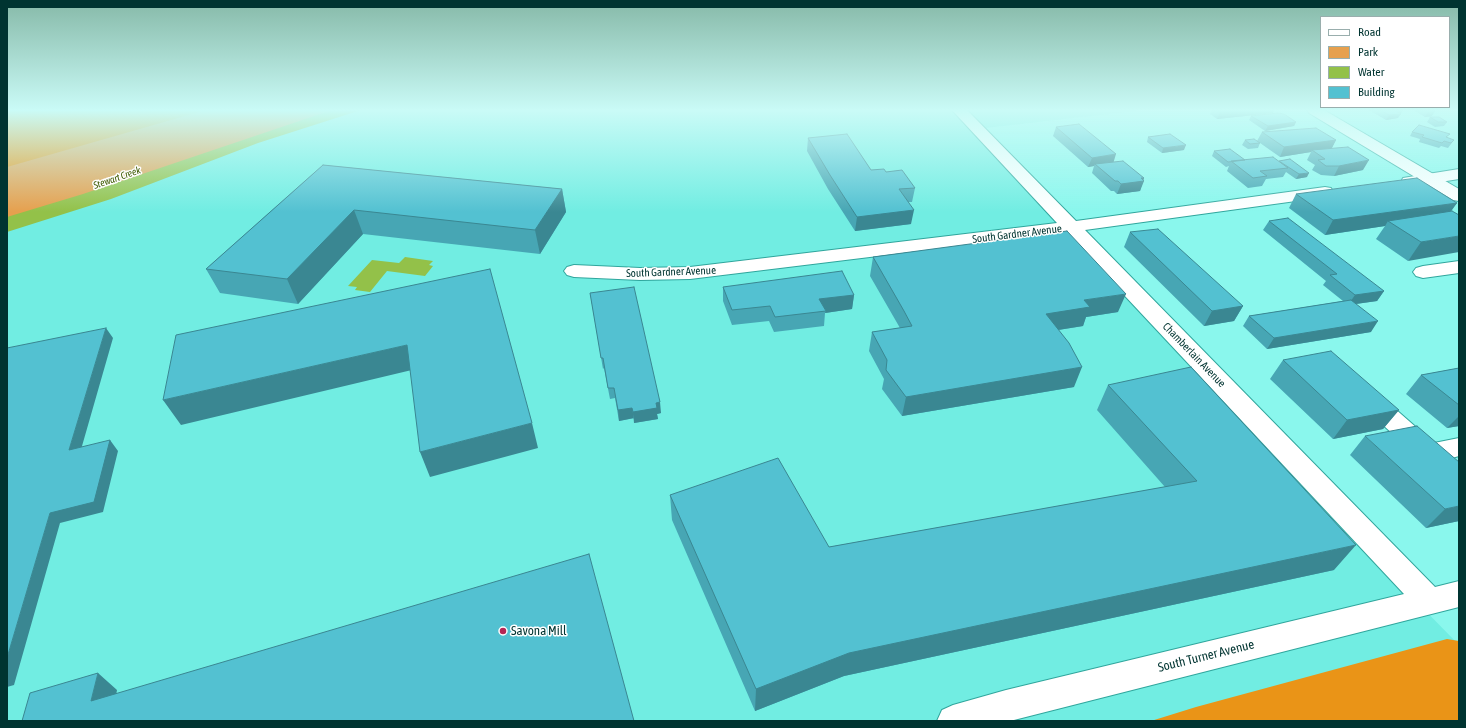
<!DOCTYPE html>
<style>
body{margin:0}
#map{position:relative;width:1466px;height:728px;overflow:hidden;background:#8af7ed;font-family:"Asap Condensed",sans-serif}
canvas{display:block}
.frame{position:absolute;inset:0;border:8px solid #003431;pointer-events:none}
.legend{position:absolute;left:1320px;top:16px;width:130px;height:92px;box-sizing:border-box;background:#fff;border:1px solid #99aead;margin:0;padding:5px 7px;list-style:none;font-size:12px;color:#003431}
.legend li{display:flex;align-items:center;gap:8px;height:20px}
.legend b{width:20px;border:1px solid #99aead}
</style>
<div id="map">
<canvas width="1466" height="728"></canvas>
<div class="frame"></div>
<ul class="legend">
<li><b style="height:5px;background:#fff"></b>Road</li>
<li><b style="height:11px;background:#e6a04e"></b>Park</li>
<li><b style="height:11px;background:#93c149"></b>Water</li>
<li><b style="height:11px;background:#53c1d1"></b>Building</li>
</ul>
</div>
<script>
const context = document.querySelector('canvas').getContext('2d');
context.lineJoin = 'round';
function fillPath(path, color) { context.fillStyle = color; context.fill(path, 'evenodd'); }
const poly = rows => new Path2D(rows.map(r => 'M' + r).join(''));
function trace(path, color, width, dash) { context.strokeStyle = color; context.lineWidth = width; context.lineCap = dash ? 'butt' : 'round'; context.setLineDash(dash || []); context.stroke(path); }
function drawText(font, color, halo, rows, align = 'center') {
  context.font = font + ' "Asap Condensed",sans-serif'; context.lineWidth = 3; context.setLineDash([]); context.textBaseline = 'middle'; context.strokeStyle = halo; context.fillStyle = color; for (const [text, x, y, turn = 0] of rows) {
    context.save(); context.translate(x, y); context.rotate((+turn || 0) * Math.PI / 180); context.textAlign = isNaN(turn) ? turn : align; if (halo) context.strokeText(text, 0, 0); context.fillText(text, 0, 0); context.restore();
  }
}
const built = poly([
 [346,110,1135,110,1136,111,986,128,1407,592,1459,645,1459,721,7,721,7,224]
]);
const green = poly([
 [7,110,346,110,7,224]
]);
const forest = poly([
 [7,110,206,110,7,167],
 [1447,639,1459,641,1459,721,1151,721,1196,707]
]);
const water = poly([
 [332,110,361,110,258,143,111,199,7,232,7,217,83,194],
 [405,257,433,261,429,265,433,266,425,276,387,271,370,292,355,290,357,287,348,286,372,260,399,263]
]);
const minor = poly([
 [952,110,967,110,1076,221,1325,187,1331,188,1333,192,1331,196,1325,197,1085,230,1435,587,1459,581,1459,607,1010,721,937,721,942,710,953,705,1006,690,1404,594,1066,233,690,279,640,280,574,277,567,275,564,271,567,267,574,265,640,268,690,267,1057,223,952,110],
 [1459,169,1459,179,1409,187,1403,186,1401,182,1403,178,1409,177,1459,169],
 [1459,261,1459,273,1423,278,1416,276,1413,272,1416,268,1423,266,1459,261],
 [1369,391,1377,393,1434,443,1459,438,1459,456,1452,458,1459,464,1459,489,1450,486,1361,405,1357,399,1361,393,1369,391]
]);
const tertiary = poly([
 [1307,110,1324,110,1459,189,1459,201,1453,200,1309,113,1307,110]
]);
const wall = poly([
 [1212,110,1274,110,1273,113,1217,119,1210,114],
 [1369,110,1403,110,1398,118,1386,120],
 [1416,110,1433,110,1432,116,1425,117,1415,111],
 [1251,116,1296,122,1294,126,1265,131,1249,120],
 [1430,117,1447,122,1444,126,1435,127,1427,122],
 [1056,127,1114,162,1144,178,1140,191,1117,194,1114,191,1111,191,1092,173,1094,166,1088,167,1053,136],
 [1262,132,1336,140,1331,149,1363,170,1334,176,1321,175,1312,170,1315,165,1307,160,1311,152,1280,157,1260,143,1258,148,1248,149,1242,145,1245,140,1257,141],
 [1412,132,1447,138,1454,140,1448,148,1441,146,1439,148,1419,142,1420,139,1410,136],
 [1148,137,1184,150,1162,153,1147,142],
 [808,138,871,170,886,172,915,188,912,202,908,202,911,224,855,231,828,189,807,151],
 [1214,151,1245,160,1279,161,1307,177,1296,179,1286,172,1283,177,1266,179,1262,186,1248,188,1227,171,1229,166,1226,167,1212,156],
 [323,165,562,189,566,212,540,254,363,234,298,304,220,293,206,269],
 [1296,194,1457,203,1408,261,1376,239,1385,226,1325,235,1289,208],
 [1269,221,1384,291,1377,301,1356,304,1371,332,1267,349,1243,326,1249,316,1343,301,1323,285,1326,281,1263,230],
 [1130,232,1243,306,1234,321,1204,326,1124,247],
 [873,257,1118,312,1086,317,1083,326,1058,330,1074,387,902,416,882,389,884,379,869,351,872,332,900,328,870,276],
 [723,287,854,295,852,309,825,313,824,326,774,332,769,321,732,325,723,301],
 [590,293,661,413,657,414,658,419,634,423,634,418,619,421,615,398,610,399,604,368,603,369],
 [1283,360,1399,410,1383,429,1333,439,1270,379],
 [1459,368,1459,426,1447,428,1406,394,1421,375],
 [1108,385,1334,570,844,676,755,711,672,520,670,495,829,547,1165,487,1097,410],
 [1365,436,1459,521,1426,528,1350,455]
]);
const shadedWall = poly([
 [1221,110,1274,110,1273,113,1217,119],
 [1403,110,1398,118,1386,120,1389,115,1396,111],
 [1435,111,1432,116,1425,117,1428,112],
 [1296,122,1294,126,1265,131,1268,126],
 [1336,140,1331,150,1312,150,1311,152,1280,157,1284,147],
 [1186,145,1184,150,1162,153,1163,148],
 [1116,154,1113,164,1095,164,1094,166,1088,167,1092,158],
 [1369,160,1363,170,1334,176,1339,166],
 [1309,173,1307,177,1296,179,1299,174],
 [1141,178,1144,178,1143,181,1144,181,1140,191,1117,194,1121,184],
 [562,189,566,212,540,254,535,230],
 [1457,203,1447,217,1388,221,1385,226,1325,235,1333,220],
 [354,210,363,234,298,304,287,279],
 [914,210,911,224,855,231,857,217],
 [1459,236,1459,252,1408,261,1421,242],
 [1384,291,1377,301,1348,305,1355,295],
 [1126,294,1118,312,1086,317,1083,326,1039,333,1046,314,1084,300],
 [854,295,852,309,825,313,826,311,819,299],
 [1243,306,1234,321,1204,326,1212,311],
 [1378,321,1371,332,1267,349,1274,338],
 [106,328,113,338,78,460,69,450],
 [407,345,416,369,181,425,163,400],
 [1082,367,1074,387,902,416,906,397],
 [660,402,661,413,657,414,658,419,634,423,633,412,656,403],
 [632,408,634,418,619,421,618,410],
 [1399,410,1383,429,1333,439,1347,420],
 [1459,416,1459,426,1447,428],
 [532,423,538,448,430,477,420,452],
 [110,440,118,451,103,512,60,523,14,685,7,687,7,658,50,513],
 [1459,506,1459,521,1426,528,1445,509],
 [1356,545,1334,570,844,676,755,711,756,689,849,653],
 [98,673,117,690,112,718,91,701]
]);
const building = poly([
 [1380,110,1403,110,1396,111,1401,114,1389,115,1380,110],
 [1424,110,1433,110,1435,111,1428,112,1424,110],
 [1278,113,1284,114,1296,122,1268,126,1251,116,1278,113],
 [1430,117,1439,117,1447,122,1438,122,1430,117],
 [1079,124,1116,154,1092,158,1056,127,1079,124],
 [1419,125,1450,134,1446,137,1454,140,1451,143,1444,141,1442,143,1422,137,1424,135,1412,132,1419,125],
 [1316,128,1336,140,1284,147,1262,132,1316,128],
 [847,134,871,170,884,169,886,172,902,170,915,188,899,189,914,210,857,217,830,175,808,138,847,134],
 [1170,134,1186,145,1163,148,1148,137,1170,134],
 [1254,139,1260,143,1250,144,1245,140,1254,139],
 [1348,147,1369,160,1339,166,1326,166,1318,160,1325,159,1312,150,1348,147],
 [1230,149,1245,160,1228,162,1214,151,1230,149],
 [1273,157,1288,168,1260,171,1267,176,1253,178,1231,161,1273,157],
 [1290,159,1309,173,1299,174,1279,161,1290,159],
 [1123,161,1144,178,1141,178,1144,181,1121,184,1118,181,1115,181,1095,164,1123,161],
 [323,165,562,189,535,230,354,210,287,279,206,269,323,165],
 [1417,178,1457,203,1333,220,1296,194,1417,178],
 [1452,211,1459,215,1459,236,1421,242,1388,221,1452,211],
 [1288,218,1384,291,1355,295,1330,275,1337,274,1269,221,1288,218],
 [1158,229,1243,306,1212,311,1130,232,1158,229],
 [1067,231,1126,294,1084,300,1090,307,1046,314,1069,343,1082,367,906,397,886,370,887,360,872,332,912,326,904,311,873,257,1067,231],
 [490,269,532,423,420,452,407,345,163,400,176,335,490,269],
 [842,271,854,295,819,299,826,311,775,317,770,306,732,310,723,287,842,271],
 [634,287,660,402,656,403,657,408,633,412,632,408,618,410,614,388,608,388,603,358,601,358,590,293,634,287],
 [1351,300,1378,321,1274,338,1249,316,1351,300],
 [106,328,69,450,110,440,94,502,50,513,7,658,7,348,106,328],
 [1331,351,1399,410,1347,420,1283,360,1331,351],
 [1191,367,1356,545,849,653,756,689,670,495,778,458,829,547,1197,481,1108,385,1191,367],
 [1459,368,1459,405,1421,375,1459,368],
 [1417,426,1459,462,1459,506,1445,509,1365,436,1417,426],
 [589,554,634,721,22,721,30,693,98,673,91,701,589,554]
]);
const markers = [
 [503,631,4,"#b52654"]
];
const farWaternames = [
 ["Stewart Creek",117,178,-19]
];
const streetNames = [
 ["South Gardner Avenue",1017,234,-7],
 ["South Gardner Avenue",671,272,-2],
 ["Chamberlain Avenue",1194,355,46]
];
const nearPoinames = [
 ["Savona Mill",511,631]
];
const nearStreetnames = [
 ["South Turner Avenue",1206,656,-14]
];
fillPath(built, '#71ede2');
fillPath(green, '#e6a04e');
fillPath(forest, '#ea9417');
fillPath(water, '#93c149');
trace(minor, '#30a69d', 2);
trace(tertiary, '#30a69d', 2);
fillPath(minor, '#fff');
fillPath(tertiary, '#fff');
fillPath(wall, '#47a6b4');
fillPath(shadedWall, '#3a8792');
fillPath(building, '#53c1d1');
trace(building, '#3a8792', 1);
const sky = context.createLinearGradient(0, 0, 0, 212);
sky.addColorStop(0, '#86b9a8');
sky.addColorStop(0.52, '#cafbf7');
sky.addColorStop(1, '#cafbf700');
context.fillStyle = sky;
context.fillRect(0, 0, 1466, 212);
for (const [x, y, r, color] of markers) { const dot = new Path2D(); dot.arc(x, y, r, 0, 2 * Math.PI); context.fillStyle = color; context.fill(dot); trace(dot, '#fff', 1.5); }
drawText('italic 10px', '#3d5a00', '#fff', farWaternames);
drawText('11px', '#003431', '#fff', streetNames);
drawText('13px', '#003431', '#fff', nearPoinames, 'left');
drawText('13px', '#003431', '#fff', nearStreetnames);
</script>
